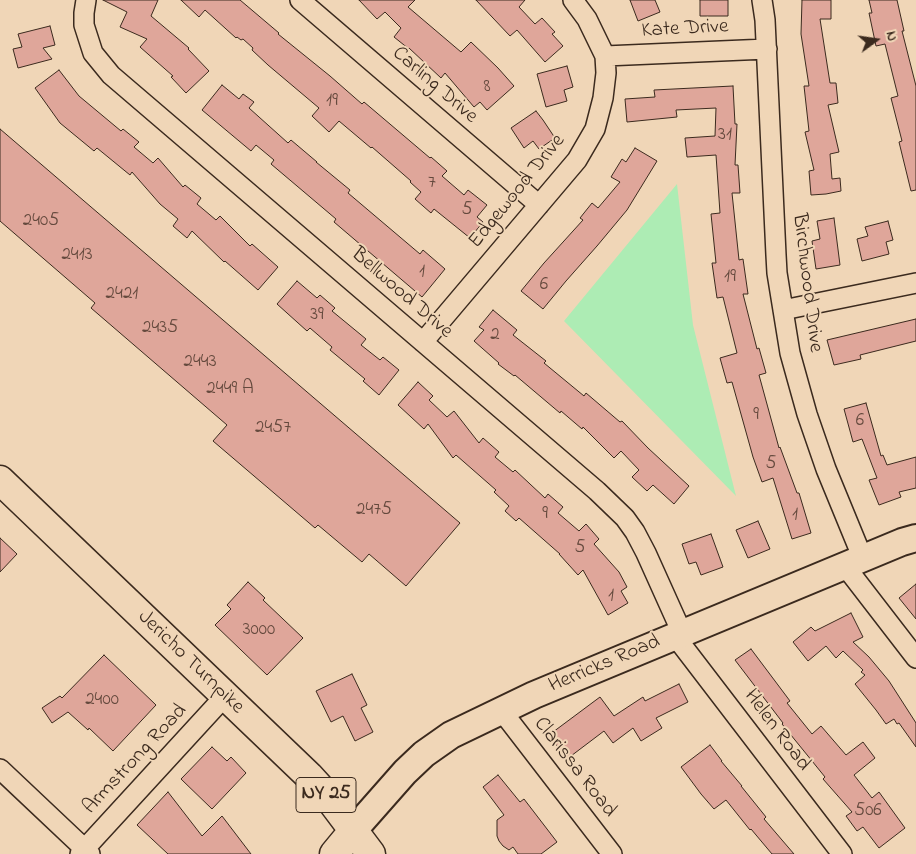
<!DOCTYPE html>
<style>
body{margin:0}
#map{position:relative;width:916px;height:854px;overflow:hidden;background:#f0d6b7;font-family:"Indie Flower",sans-serif}
canvas{display:block}
.north{position:absolute;left:851px;top:15px;width:50px;height:50px;-webkit-text-stroke:4px #f0d6b7;paint-order:stroke;rotate:76deg;font-size:14px;font-weight:700;line-height:20px;text-align:center;color:#3b2a1e}
.north::after{content:'';display:block;margin:auto;width:18px;height:22px;background:#3b2a1e;clip-path:polygon(50% 0,100% 100%,50% 72%,0 100%)}
</style>
<div id="map">
<canvas width="916" height="854"></canvas>
<div class="north">N</div>
</div>
<script>
const context = document.querySelector('canvas').getContext('2d');
context.lineJoin = 'round';
function fillPath(path, color) { context.fillStyle = color; context.fill(path, 'evenodd'); }
const poly = rows => new Path2D(rows.map(r => 'M' + r).join(''));
function trace(path, color, width, dash) { context.strokeStyle = color; context.lineWidth = width; context.lineCap = dash ? 'butt' : 'round'; context.setLineDash(dash || []); context.stroke(path); }
function drawText(font, color, halo, rows, align = 'center') {
  context.font = font + ' "Indie Flower",sans-serif'; context.lineWidth = 4; context.setLineDash([]); context.textBaseline = 'middle'; context.strokeStyle = halo; context.fillStyle = color; for (const [text, x, y, turn = 0] of rows) {
    context.save(); context.translate(x, y); context.rotate((+turn || 0) * Math.PI / 180); context.textAlign = isNaN(turn) ? turn : align; if (halo) context.strokeText(text, 0, 0); context.fillText(text, 0, 0); context.restore();
  }
}
const green = poly([
 [677,184,693,325,736,496,564,321]
]);
const building = poly([
 [103,0,158,0,151,16,189,48,188,49,209,71,186,93,171,77,173,76,140,47,147,39,120,27,127,12,103,0],
 [181,0,240,0,279,33,278,34,330,76,362,104,364,102,430,158,431,157,447,171,442,176,464,195,468,190,487,205,477,217,483,222,470,238,434,209,431,213,415,199,421,192,410,182,411,181,372,147,371,148,339,121,329,132,312,116,319,108,268,65,252,50,253,48,243,39,241,40,237,37,236,38,205,10,199,17,181,0],
 [359,0,415,0,408,7,461,52,471,42,498,68,514,86,487,110,480,102,474,107,445,73,441,78,409,48,409,49,394,37,401,28,385,12,377,19,359,0],
 [476,0,525,0,519,7,535,24,542,18,555,32,552,34,563,46,545,62,517,30,510,36,476,0],
 [630,0,655,0,660,12,638,21,630,0],
 [700,0,728,0,728,16,700,16,700,0],
 [802,0,831,0,831,19,820,19,830,83,836,83,838,103,828,105,839,152,830,154,832,179,840,178,841,191,826,194,811,195,809,171,814,170,805,132,809,131,804,86,809,86,801,34,802,0],
 [869,0,897,0,904,31,902,31,916,86,916,190,911,191,899,142,902,141,891,98,898,96,885,44,876,46,869,13,872,13,869,0],
 [50,26,55,45,43,48,52,59,18,68,13,49,22,47,18,34,50,26],
 [567,66,573,87,564,90,567,101,546,107,537,74,567,66],
 [59,70,79,96,121,131,123,129,139,142,134,147,153,163,158,158,183,187,185,185,201,198,197,204,216,220,220,216,250,246,252,244,278,267,258,290,225,261,224,262,192,231,187,238,173,226,178,219,160,204,132,172,130,175,97,148,94,151,60,123,35,88,59,70],
 [222,85,239,99,243,94,254,102,249,108,288,143,291,140,317,162,316,162,350,190,348,193,420,254,423,250,445,269,422,297,334,222,336,219,271,164,274,160,256,145,251,151,202,110,222,85],
 [733,86,735,124,737,124,735,165,738,165,740,193,732,193,739,260,743,259,748,294,743,294,757,349,759,348,766,373,759,375,779,448,780,447,797,493,799,493,811,533,792,539,773,478,762,482,753,457,732,382,727,383,720,358,737,353,723,297,717,298,712,263,716,263,711,214,720,213,716,155,687,157,685,138,715,136,716,108,676,110,677,117,627,122,625,99,655,97,654,90,733,86],
 [536,111,543,120,555,138,539,149,533,141,524,148,511,128,536,111],
 [0,129,460,523,406,586,369,554,362,562,318,525,315,528,213,441,227,425,91,308,95,303,0,221,0,129],
 [635,148,657,161,627,210,597,246,566,281,543,309,521,291,544,263,583,220,580,218,592,203,598,208,620,182,611,177,622,159,626,162,635,148],
 [834,218,840,265,816,269,812,241,820,239,817,221,834,218],
 [888,221,893,240,886,242,889,254,862,261,857,239,868,236,865,227,888,221],
 [297,281,317,298,320,295,335,308,332,311,366,339,361,345,380,360,383,357,399,370,379,395,363,381,365,379,330,350,332,347,310,328,307,331,277,304,297,281],
 [493,310,517,330,513,335,546,361,544,363,584,396,586,393,620,422,622,421,648,448,689,486,674,504,653,485,647,491,632,477,639,470,621,451,614,458,583,427,582,429,561,411,560,413,515,375,514,376,498,364,499,363,474,341,484,330,479,327,493,310],
 [916,319,916,341,860,355,861,359,834,365,827,340,916,319],
 [418,382,433,396,429,400,447,417,454,411,479,443,483,438,499,452,495,457,513,472,515,470,545,498,548,494,563,507,558,513,579,531,586,524,599,539,594,544,619,572,627,587,621,591,628,603,608,615,583,570,578,575,559,554,560,554,519,518,516,521,505,511,509,506,494,492,496,490,456,455,453,458,428,424,424,429,398,405,418,382],
 [866,403,881,456,883,455,887,465,916,457,916,488,899,492,901,497,879,505,869,480,877,478,862,439,853,442,844,409,866,403],
 [758,521,770,549,748,558,736,530,758,521],
 [711,534,723,567,701,575,696,562,689,564,682,544,711,534],
 [0,538,17,554,0,572,0,538],
 [248,582,265,598,263,600,303,638,267,675,215,625,231,609,227,605,248,582],
 [916,584,916,619,899,598,916,584],
 [851,613,863,637,853,642,869,657,889,681,916,723,916,747,899,723,897,724,894,719,886,724,876,710,855,684,865,675,861,672,863,670,843,651,836,658,826,646,808,661,793,642,811,627,815,631,851,613],
 [751,649,790,701,787,703,812,734,821,726,846,755,863,742,875,758,854,775,872,798,879,792,905,828,879,848,863,827,857,831,846,816,852,812,823,779,825,777,782,724,783,723,735,660,751,649],
 [104,655,156,705,113,751,89,728,88,730,68,712,52,723,42,708,60,696,62,698,104,655],
 [352,674,367,705,361,708,373,732,355,741,343,716,331,722,316,691,352,674],
 [679,684,688,702,656,718,662,728,641,741,633,728,613,743,604,731,567,759,549,735,600,697,614,716,643,697,645,701,679,684],
 [710,745,722,761,721,761,742,786,741,786,766,817,764,819,794,854,772,854,751,829,750,830,726,800,714,809,701,794,681,767,710,745],
 [212,747,227,761,231,757,246,773,212,809,181,779,212,747],
 [498,775,520,802,524,799,557,842,541,854,518,854,513,847,509,850,503,846,499,841,497,836,497,820,504,815,483,787,498,775],
 [168,792,202,836,222,816,251,854,168,854,137,825,168,792]
]);
const minor = poly([
 [86,0,84,13,84,25,93,53,111,75,597,491,625,518,635,532,646,553,682,633],
 [300,0,539,205],
 [762,0,765,20,776,255,777,273,790,353,807,414,826,469,863,559],
 [605,56,767,49],
 [783,310,916,283],
 [423,342,577,160,595,129,603,98,606,73,605,56,587,19,573,0],
 [845,566,916,658],
 [675,636,842,854],
 [501,710,612,854],
 [0,769,90,854],
 [80,854,225,696]
]);
const secondary = poly([
 [353,831,405,772,424,754,451,735,534,695,902,542,916,538]
]);
const primary = poly([
 [0,480,309,776,329,798,371,854],
 [334,854,353,831]
]);
const numberNames = [
 ["8",487,88],
 ["19",332,102],
 ["31",725,136],
 ["7",432,184],
 ["5",467,211],
 ["2405",41,222],
 ["2413",77,256],
 ["1",422,273],
 ["19",730,278],
 ["6",544,286],
 ["2421",122,295],
 ["39",317,316],
 ["2435",160,329],
 ["2",495,336],
 ["2443",200,363],
 ["2449 A",230,390],
 ["9",756,416],
 ["6",860,422],
 ["2457",273,429],
 ["5",771,465],
 ["2475",374,511],
 ["9",545,515],
 ["1",795,516],
 ["5",580,549],
 ["1",611,597],
 ["3000",259,631],
 ["2400",102,701],
 ["506",868,812]
];
const shields = [
 [326,795,60]
];
const shieldNames = [
 ["NY 25",326,795]
];
const streetNames = [
 ["Kate Drive",685,30,-3],
 ["Carling Drive",434,86,41],
 ["Edgewood Drive",518,192,-51],
 ["Birchwood Drive",806,283,83],
 ["Bellwood Drive",401,294,41],
 ["Jericho Turnpike",190,663,44],
 ["Herricks Road",605,665,-23],
 ["Helen Road",776,731,53],
 ["Armstrong Road",136,760,-47],
 ["Clarissa Road",574,768,52]
];
fillPath(green, '#adecb4');
fillPath(building, '#dfa69a');
trace(building, '#3b2a1e', 1);
trace(minor, '#3b2a1e', 22);
trace(secondary, '#3b2a1e', 30);
trace(primary, '#3b2a1e', 31);
trace(minor, '#f0d6b7', 19);
trace(secondary, '#f0d6b7', 26);
trace(primary, '#f0d6b7', 28);
drawText('19px', '#64493d', null, numberNames);
for (const [x, y, w] of shields) { const box = new Path2D(); box.roundRect(x - w / 2, y - 17.5, w, 35, 4); context.fillStyle = '#f0d6b7'; context.fill(box); trace(box, '#3b2a1e', 1); }
drawText('bold 20px', '#3b2a1e', null, shieldNames);
drawText('21px', '#3b2a1e', '#f0d6b7', streetNames);
</script>
